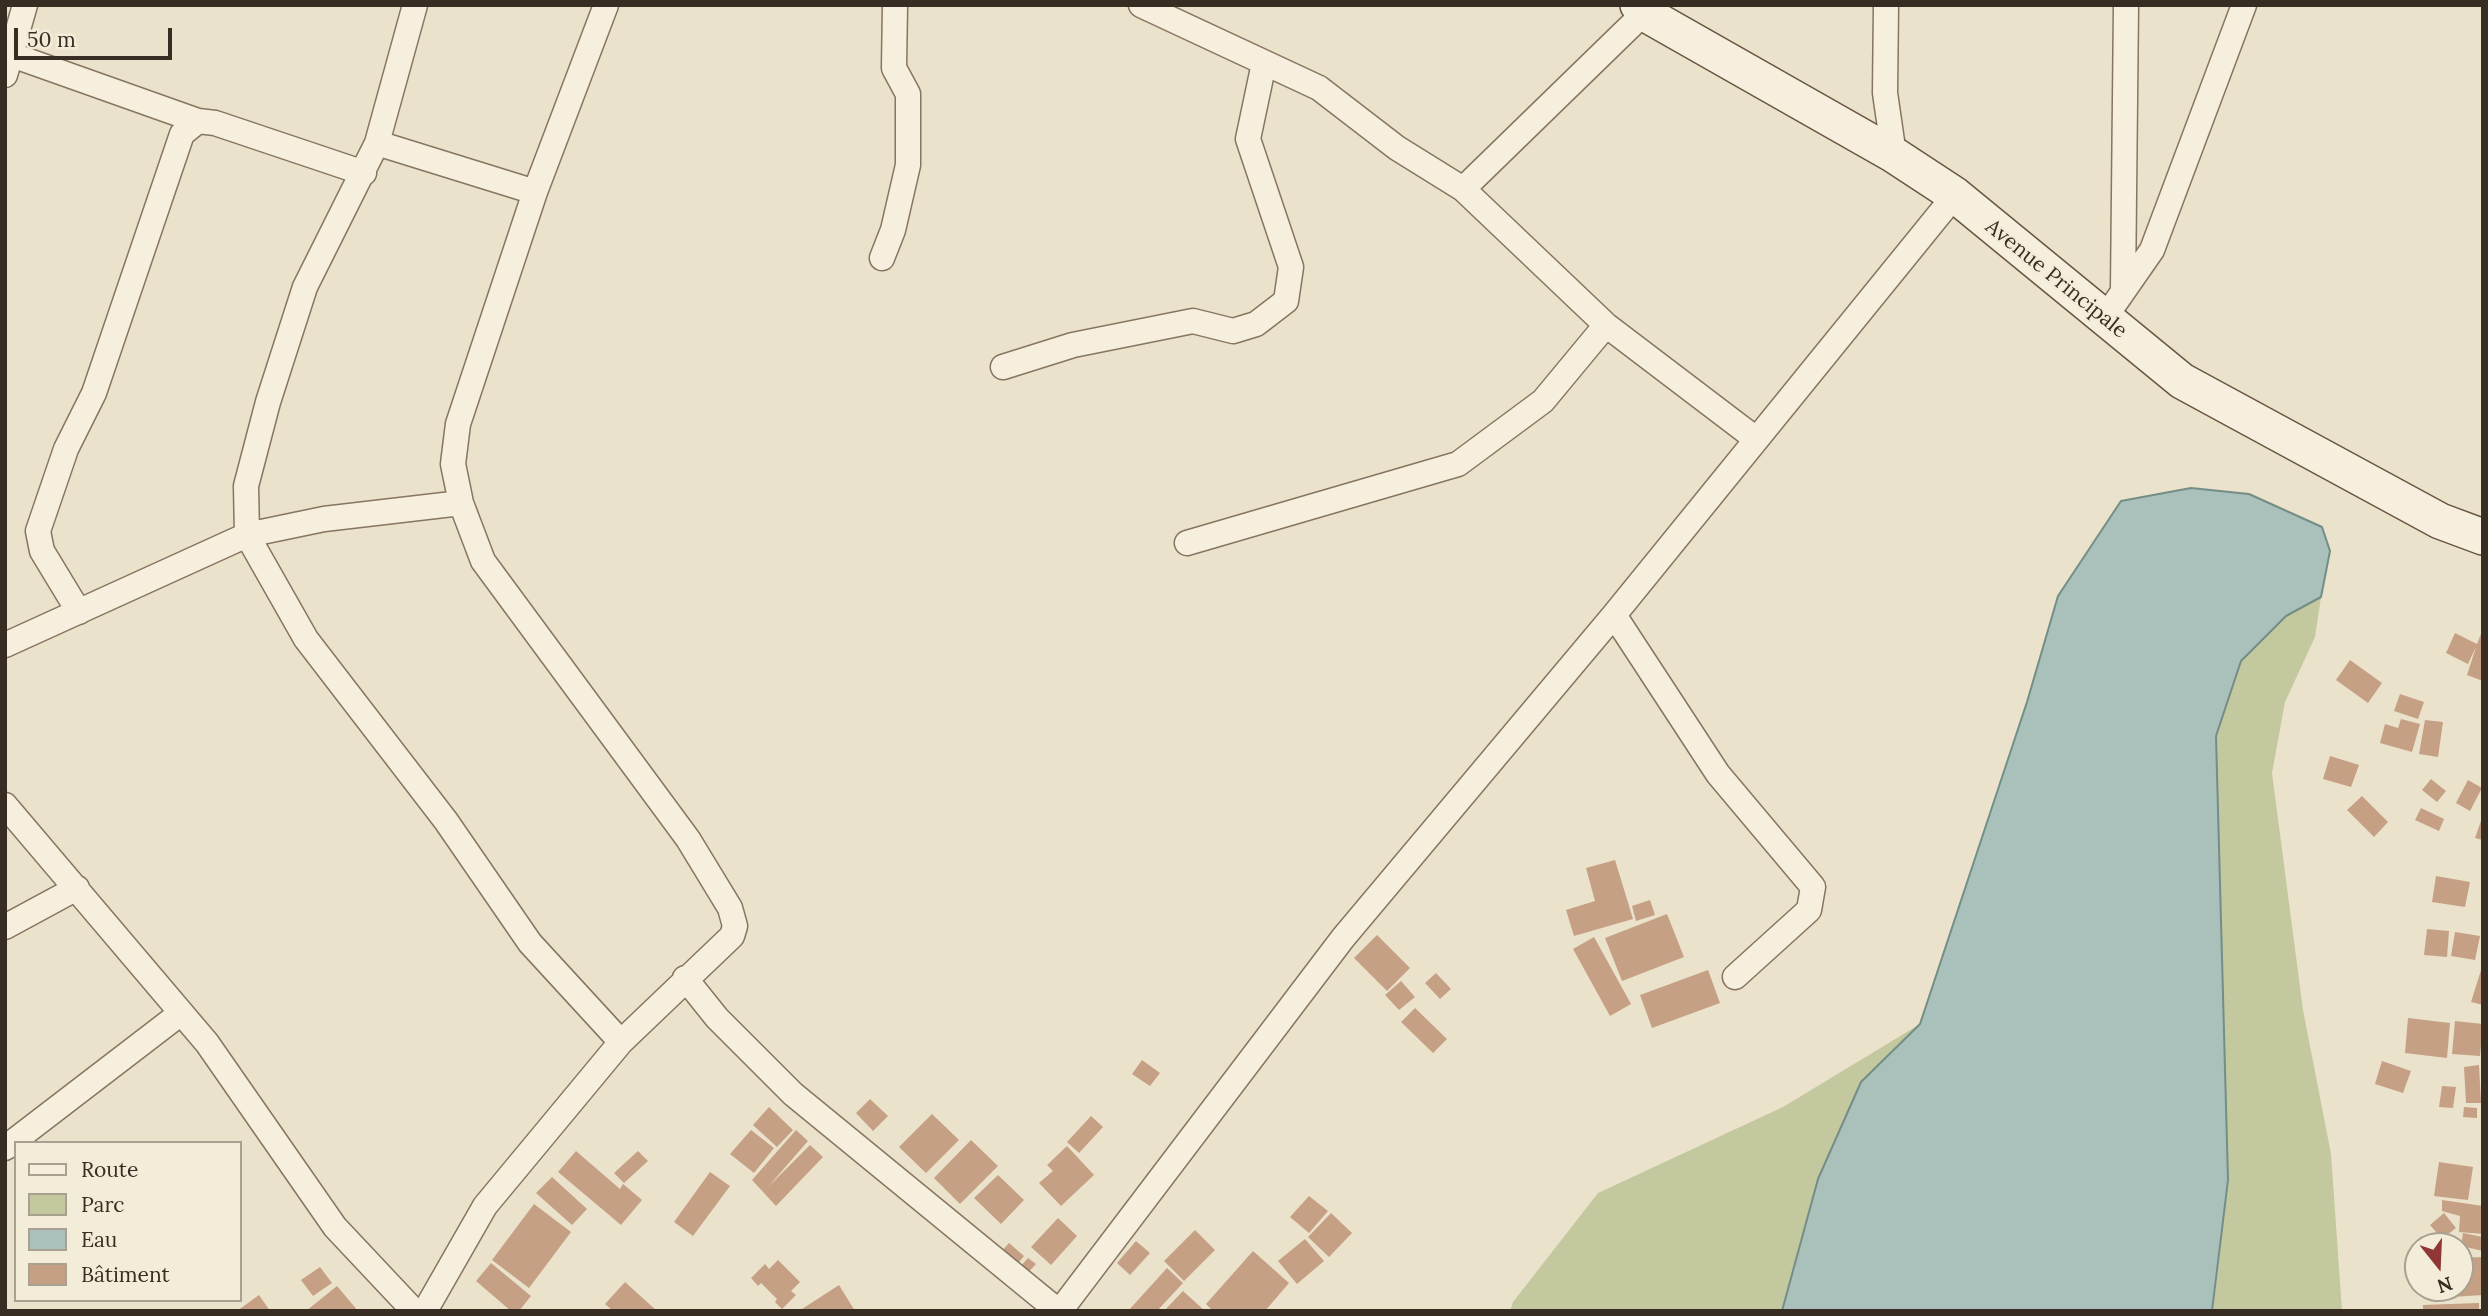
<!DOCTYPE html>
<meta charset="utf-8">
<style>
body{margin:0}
#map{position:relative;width:2488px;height:1316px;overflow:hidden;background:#ebe2cb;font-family:Lora,serif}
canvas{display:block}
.frame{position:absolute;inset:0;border:7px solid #382d22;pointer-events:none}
.legend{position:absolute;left:14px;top:1141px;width:228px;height:161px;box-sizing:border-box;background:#f3ecd9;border:2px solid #a8a090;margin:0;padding:9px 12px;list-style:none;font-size:21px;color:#382d22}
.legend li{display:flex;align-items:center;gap:14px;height:35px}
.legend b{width:35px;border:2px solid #a8a090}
.north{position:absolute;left:2404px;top:1232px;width:70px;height:70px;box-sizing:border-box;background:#f3ecd9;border:2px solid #a8a090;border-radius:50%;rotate:162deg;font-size:19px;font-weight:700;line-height:28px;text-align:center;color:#382d22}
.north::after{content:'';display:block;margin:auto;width:24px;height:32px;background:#8f3736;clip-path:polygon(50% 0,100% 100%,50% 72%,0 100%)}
.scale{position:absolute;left:14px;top:28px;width:158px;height:32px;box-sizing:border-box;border:4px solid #382d22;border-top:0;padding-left:9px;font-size:21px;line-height:24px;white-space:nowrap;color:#382d22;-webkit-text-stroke:5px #f3ecd9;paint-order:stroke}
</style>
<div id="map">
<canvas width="2488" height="1316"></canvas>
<div class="frame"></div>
<ul class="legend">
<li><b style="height:9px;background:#f6efdd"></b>Route</li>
<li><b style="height:19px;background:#c3c89f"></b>Parc</li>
<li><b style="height:19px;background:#aac0ba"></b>Eau</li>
<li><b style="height:19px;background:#c5a084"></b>Bâtiment</li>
</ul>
<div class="north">N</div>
<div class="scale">50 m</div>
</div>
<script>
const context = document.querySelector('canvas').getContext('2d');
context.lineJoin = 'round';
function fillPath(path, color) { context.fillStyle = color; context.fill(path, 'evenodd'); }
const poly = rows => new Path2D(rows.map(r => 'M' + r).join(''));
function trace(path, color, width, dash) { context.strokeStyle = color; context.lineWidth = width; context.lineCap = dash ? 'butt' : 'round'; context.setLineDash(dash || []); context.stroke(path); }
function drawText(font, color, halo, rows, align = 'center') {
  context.font = font + ' Lora,serif'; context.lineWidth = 5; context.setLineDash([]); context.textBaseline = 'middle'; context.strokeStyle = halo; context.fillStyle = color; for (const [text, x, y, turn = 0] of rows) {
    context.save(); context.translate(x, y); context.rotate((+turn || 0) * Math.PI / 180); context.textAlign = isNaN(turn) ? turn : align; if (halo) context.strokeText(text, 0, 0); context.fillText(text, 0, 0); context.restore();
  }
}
const green = poly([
 [2321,597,2315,637,2285,702,2272,773,2303,1010,2331,1154,2342,1311,2213,1311,2228,1180,2216,736,2241,661,2286,616],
 [1920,1024,1861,1082,1818,1179,1782,1311,1510,1311,1513,1302,1598,1193,1783,1107]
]);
const water = poly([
 [2191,488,2249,494,2322,527,2330,551,2321,597,2286,616,2241,661,2216,736,2228,1180,2212,1311,1782,1311,1818,1179,1861,1082,1920,1024,2027,702,2058,596,2121,501,2191,488]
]);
const building = poly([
 [2483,629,2483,681,2467,675,2476,647,2468,664,2446,653,2455,633,2477,644],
 [2350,660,2382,683,2368,703,2336,680],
 [2400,694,2424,702,2418,719,2394,711],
 [2401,719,2420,724,2412,752,2380,743,2385,724,2398,728],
 [2425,720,2443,722,2438,757,2419,754],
 [2330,756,2359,765,2351,787,2323,779],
 [2431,779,2446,791,2437,802,2422,790],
 [2468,780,2482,788,2470,811,2456,803],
 [2362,796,2388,822,2374,837,2347,810],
 [2421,808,2444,819,2439,831,2415,820],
 [2482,818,2483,818,2483,840,2475,838],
 [1615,860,1633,919,1574,936,1566,910,1595,901,1586,868],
 [2436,876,2470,882,2465,907,2432,902],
 [1650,900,1655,915,1636,921,1632,906],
 [1667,914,1684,957,1622,981,1605,938],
 [2427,929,2449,931,2447,957,2424,955],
 [2455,932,2480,936,2475,960,2451,956],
 [1377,935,1410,968,1387,991,1354,958],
 [1594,937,1631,1004,1610,1016,1573,949],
 [2482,967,2483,968,2483,1005,2471,1002],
 [1708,970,1720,1003,1652,1028,1640,995],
 [1436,973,1451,989,1440,999,1425,983],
 [1401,981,1415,997,1399,1010,1385,995],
 [1415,1008,1447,1039,1433,1053,1401,1022],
 [2408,1018,2450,1023,2447,1058,2405,1053],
 [2455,1021,2483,1024,2480,1056,2452,1054],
 [1142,1060,1160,1073,1150,1086,1132,1074],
 [2382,1061,2411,1071,2403,1093,2375,1084],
 [2479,1065,2481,1103,2466,1103,2464,1067],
 [2442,1086,2456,1087,2453,1108,2439,1107],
 [870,1099,888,1116,873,1131,856,1113],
 [769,1107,793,1130,777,1147,753,1125],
 [2464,1107,2477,1108,2477,1118,2463,1117],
 [932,1114,959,1140,926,1173,899,1147],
 [1091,1116,1103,1127,1079,1153,1067,1142],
 [751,1130,774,1148,754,1173,730,1154],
 [796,1130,808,1141,768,1187,810,1145,823,1157,776,1206,752,1180],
 [971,1140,998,1166,960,1204,934,1178],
 [1067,1146,1094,1175,1061,1206,1039,1183,1053,1171,1047,1165],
 [576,1151,620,1189,623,1184,642,1200,621,1225,558,1172],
 [638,1151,648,1161,624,1183,614,1173],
 [2439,1162,2473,1167,2468,1200,2434,1196],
 [710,1172,730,1186,693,1236,674,1222],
 [998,1175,1024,1200,1001,1224,974,1198],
 [552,1177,587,1209,572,1225,536,1193],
 [1309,1196,1328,1211,1309,1233,1290,1217],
 [2442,1200,2483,1206,2483,1234,2459,1232,2460,1216,2442,1211],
 [534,1204,571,1232,529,1288,492,1260],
 [1331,1213,1352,1233,1329,1257,1308,1237],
 [2444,1213,2456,1228,2442,1239,2430,1225],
 [1058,1218,1077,1236,1051,1265,1031,1247],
 [1195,1230,1215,1250,1184,1281,1164,1261],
 [2463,1233,2483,1237,2483,1251,2461,1246],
 [1305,1239,1324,1261,1297,1284,1278,1261],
 [1136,1241,1150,1253,1130,1275,1117,1263],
 [1009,1243,1024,1256,1015,1267,1000,1253],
 [1253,1251,1289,1283,1265,1311,1213,1311,1206,1304],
 [2483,1257,2483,1295,2452,1297,2452,1288,2460,1288,2460,1258],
 [1028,1258,1036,1264,1026,1275,1019,1268],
 [778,1260,800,1282,791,1291,796,1295,782,1309,775,1302,777,1299,761,1283,758,1286,751,1278,765,1264,769,1269],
 [491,1263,531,1296,519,1311,511,1311,476,1281],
 [320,1267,332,1283,313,1296,301,1280],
 [1167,1268,1183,1283,1157,1311,1128,1311],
 [625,1282,657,1311,613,1311,605,1304],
 [839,1285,855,1311,799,1311],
 [337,1286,358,1311,306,1311],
 [1183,1291,1205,1311,1164,1311],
 [259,1295,270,1311,237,1311],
 [2479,1303,2479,1311,2423,1311,2423,1305]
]);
const street = poly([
 [415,5,377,143,305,287,268,402,246,486,247,535,306,639,446,821,530,943,621,1042],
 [1141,5,1319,88,1397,148,1463,189,1644,13],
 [1886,5,1885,93,1894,155],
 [12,55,198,121],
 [5,75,25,5],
 [377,143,535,192],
 [1463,189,1606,325,1756,439],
 [882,258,893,230,908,165,908,94,894,68,895,5],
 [2123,289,2126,5],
 [2104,319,2152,250,2244,5],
 [1003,367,1073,345,1193,321,1233,331,1256,324,1286,301,1291,267,1248,139,1264,63],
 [1187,543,1458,464,1543,401,1606,325],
 [79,612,42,551,38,531,66,449,94,393,182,134,198,121,215,123,364,173],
 [1614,615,1718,774,1813,887,1809,910,1735,977],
 [5,645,247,535,324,519,461,503],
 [5,805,207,1043,335,1227,414,1311],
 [5,927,77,888],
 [685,978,717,1018,793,1094,1058,1311],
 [5,1148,181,1013],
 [425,1311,485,1206,621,1042,732,936,735,926,730,908,688,839,483,561,461,503,453,464,458,424,535,192,606,5],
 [1060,1311,1343,938,1614,615,1955,195]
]);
const secondary = poly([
 [1638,5,1644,13,1894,155,1955,195,2182,381,2440,521,2483,537]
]);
const streetNames = [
 ["Avenue Principale",2056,279,39]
];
fillPath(green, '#c3c89f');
fillPath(water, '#aac0ba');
trace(water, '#728e87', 2);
fillPath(building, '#c5a084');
trace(street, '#867560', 27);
trace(secondary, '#685643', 38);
trace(street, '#f6efdd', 24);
trace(secondary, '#f6efdd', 35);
drawText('21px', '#382d22', '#f3ecd9', streetNames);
</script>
